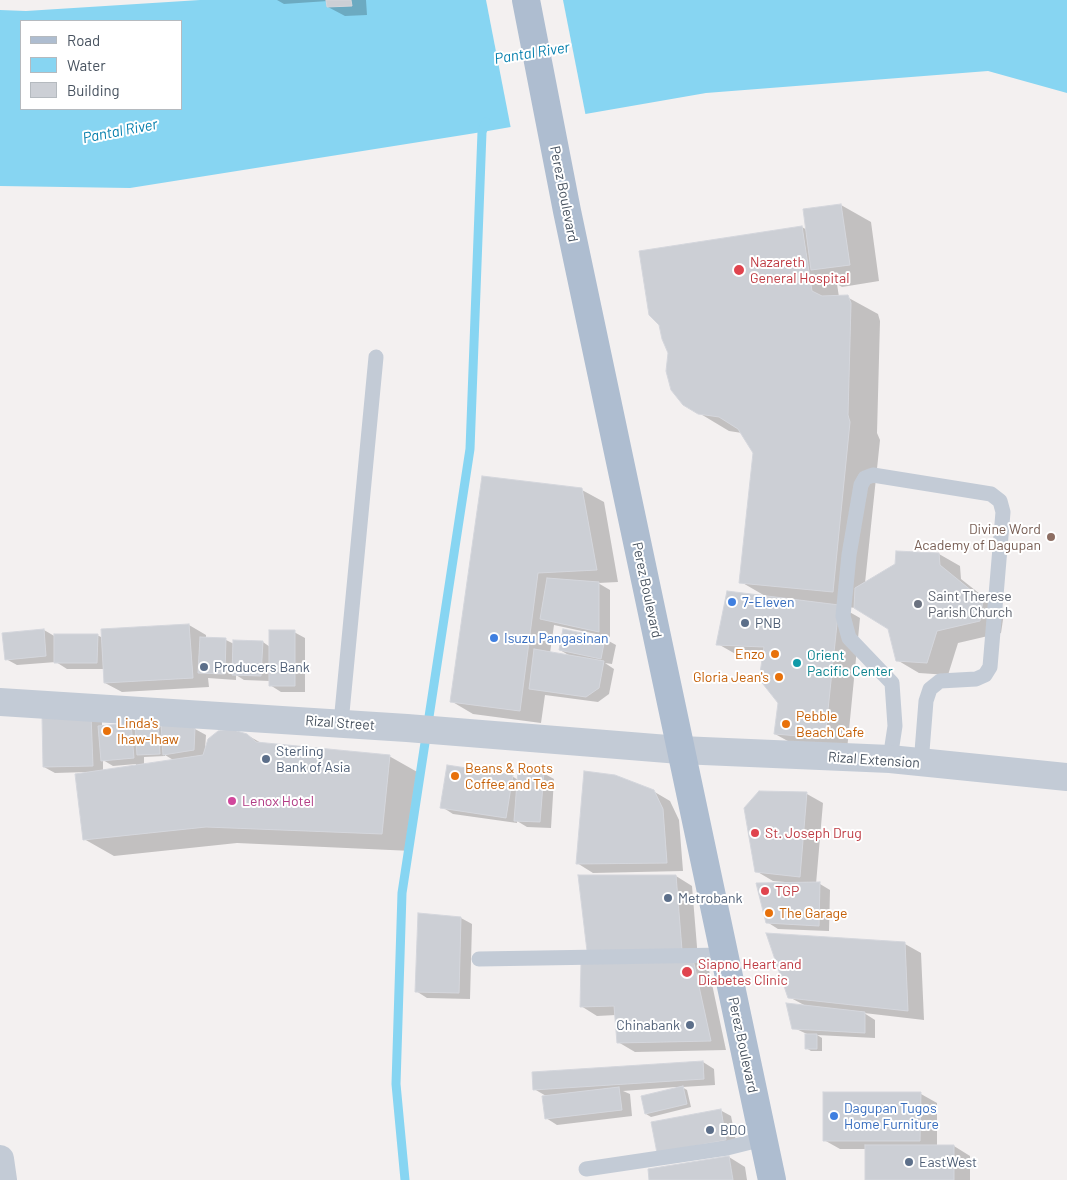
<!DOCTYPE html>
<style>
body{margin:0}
#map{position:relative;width:1067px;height:1180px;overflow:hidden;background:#f3f0f0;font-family:Barlow,sans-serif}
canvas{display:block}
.legend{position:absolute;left:20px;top:20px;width:162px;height:90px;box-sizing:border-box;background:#fff;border:1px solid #b5babf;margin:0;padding:6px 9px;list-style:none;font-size:15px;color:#47525f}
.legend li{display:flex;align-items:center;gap:10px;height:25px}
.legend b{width:25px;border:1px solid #b5babf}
</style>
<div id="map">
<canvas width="1067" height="1180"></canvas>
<ul class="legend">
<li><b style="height:6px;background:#aebdd0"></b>Road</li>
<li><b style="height:14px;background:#87d5f2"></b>Water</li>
<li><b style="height:14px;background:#cccfd5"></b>Building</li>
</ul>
</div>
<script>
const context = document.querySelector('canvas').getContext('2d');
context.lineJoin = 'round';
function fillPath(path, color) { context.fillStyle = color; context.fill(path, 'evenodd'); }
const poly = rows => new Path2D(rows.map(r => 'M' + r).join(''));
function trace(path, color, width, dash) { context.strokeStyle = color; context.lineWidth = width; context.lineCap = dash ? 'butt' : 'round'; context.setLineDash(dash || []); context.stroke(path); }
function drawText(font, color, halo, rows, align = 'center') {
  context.font = font + ' Barlow,sans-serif'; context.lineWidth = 4; context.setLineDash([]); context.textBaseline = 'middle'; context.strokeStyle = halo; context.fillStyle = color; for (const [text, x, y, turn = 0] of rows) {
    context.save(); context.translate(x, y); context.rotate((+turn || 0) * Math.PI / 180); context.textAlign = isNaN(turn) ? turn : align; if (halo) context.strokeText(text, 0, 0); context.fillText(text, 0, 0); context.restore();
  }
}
const water = poly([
 [200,0,1067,0,1067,93,988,71,706,93,482,132,130,188,0,186,0,10,26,11],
 [21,21,181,21,181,109,21,109]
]);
const pier = poly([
 [486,0,563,0,586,117,511,129]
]);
const shadow = poly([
 [277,0,366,0,367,15,345,16,328,7,328,1,284,4],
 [841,205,871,222,879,281,842,287,837,284,839,297,847,297,878,314,880,321,877,433,880,440,865,583,939,554,960,566,961,579,1004,613,1001,633,958,643,948,675,919,673,897,660,889,628,856,608,839,606,860,618,847,750,797,746,775,734,779,702,763,658,739,656,718,644,767,597,741,582,754,452,742,433,729,431,699,413,802,227,807,230],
 [582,490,604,502,618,582,598,583,610,590,610,637,554,625,550,653,572,657,560,650,605,639,616,645,612,664,605,663,614,669,609,694,598,702,545,695,541,723,473,714,451,701],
 [189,625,206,635,206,639,226,640,234,644,263,642,270,647,294,632,305,638,305,692,281,692,270,685,270,681,244,680,236,675,236,680,208,678,209,687,122,692,105,683,105,669,67,669,56,662,17,665,6,659,44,630,56,637,97,635,103,638,103,630],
 [91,716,102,722,102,727,131,725,136,728,157,724,163,728,163,725,195,729,206,735,205,750,247,735,263,744,389,756,419,773,412,851,237,843,114,856,84,839,87,772,55,773,44,767],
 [165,755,175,761,144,765,144,757,165,756],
 [103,760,113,766,136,764,136,766,103,771],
 [543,773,554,779,551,828,527,827,517,821,517,823,453,814,442,807,512,776,518,780],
 [653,791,670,801,679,820,683,871,593,873,577,863],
 [807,794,823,803,816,884,820,884,830,890,829,931,778,929,767,922,785,882,773,881,756,871],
 [676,876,692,886,698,959,690,959,709,970,726,1050,635,1052,618,1042,616,1015,597,1016,581,1006],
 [461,918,472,924,470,999,427,998,416,991],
 [905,944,921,953,924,1020,864,1013,875,1020,875,1038,817,1035,822,1038,822,1051,811,1051,806,1048,807,1034,794,1028,806,1006,789,997],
 [703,1062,714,1069,715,1085,682,1087,687,1090,691,1107,651,1117,646,1114,642,1097,676,1089,676,1087,623,1091,630,1094,632,1116,557,1125,546,1118,548,1097,534,1089],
 [921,1094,937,1103,937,1146,954,1146,970,1156,970,1180,866,1180,866,1149,840,1149,824,1140],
 [720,1110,731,1116,737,1146,669,1159],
 [729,1157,745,1167,747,1180,651,1180]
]);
const stream = poly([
 [405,1180,396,1084,402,893,470,449,482,132,486,122]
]);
const building = poly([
 [326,0,351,0,352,6,327,7,326,0],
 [841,204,850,265,811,270,803,209,841,204],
 [802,226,812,291,822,296,848,295,851,303,848,415,850,422,833,592,739,583,753,453,738,429,719,417,698,414,683,405,671,390,666,371,668,353,662,339,659,325,649,315,639,251,802,226],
 [482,476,582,488,597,570,538,573,520,711,450,702,482,476],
 [896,551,939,553,940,565,983,600,980,621,937,631,927,663,896,661,888,629,854,608,855,588,895,564,896,551],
 [547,578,599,582,599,632,540,619,547,578],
 [727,591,839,605,825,738,774,734,778,703,759,679,764,647,716,645,727,591],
 [189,624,193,678,104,683,101,629,189,624],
 [44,629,46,656,5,660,2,633,44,629],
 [563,629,605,638,601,659,559,650,563,629],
 [269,630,295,630,295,686,269,686,269,630],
 [54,634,98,634,97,663,54,663,54,634],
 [200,637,226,638,225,674,198,673,200,637],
 [233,640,263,641,261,676,232,675,233,640],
 [534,649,604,661,599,688,586,697,529,689,534,649],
 [91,715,93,766,43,767,42,717,91,715],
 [131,723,134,758,101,761,98,726,131,723],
 [158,723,160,754,137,755,135,725,158,723],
 [161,723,195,728,194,750,163,755,161,723],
 [230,729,247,734,256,742,390,755,382,834,206,827,83,840,75,774,203,755,208,739,218,731,230,729],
 [447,765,513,775,506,818,440,808,447,765],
 [518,770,544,772,540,822,514,821,518,770],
 [584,771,615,775,654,790,663,809,667,863,576,864,584,771],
 [759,791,807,792,800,877,755,872,744,808,759,791],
 [578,875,676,875,682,950,587,951,578,875],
 [820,882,819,926,766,923,756,883,820,882],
 [418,913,461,917,459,993,415,992,418,913],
 [766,933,905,942,908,1011,788,998,766,933],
 [693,959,711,1041,617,1043,614,1006,580,1007,581,963,693,959],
 [786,1003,865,1012,865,1033,792,1029,786,1003],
 [805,1034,817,1034,817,1049,805,1049,805,1034],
 [703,1061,704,1079,533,1090,532,1072,703,1061],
 [683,1086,687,1104,645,1114,641,1096,683,1086],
 [619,1087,622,1110,545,1119,542,1096,619,1087],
 [823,1092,921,1092,920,1141,823,1141,823,1092],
 [721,1109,726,1140,657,1153,651,1122,721,1109],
 [865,1145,954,1145,954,1180,865,1180,865,1145],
 [729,1156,733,1180,649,1180,648,1169,729,1156]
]);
const lane = poly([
 [341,723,376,357],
 [890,759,895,726,892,683,849,638,843,616,849,555,861,485,865,478,873,475,991,494,1000,501,1003,512,990,667,985,675,976,679,940,681,930,689,926,701,921,764],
 [479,959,724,955],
 [586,1169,727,1148,763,1139]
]);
const street = poly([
 [0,702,407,728,680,750,890,759,1067,777],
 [0,1159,3,1180]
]);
const primary = poly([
 [526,0,567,211,772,1180]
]);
const markers = [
 [739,270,6,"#e0444e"],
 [1051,537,5,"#8d6e63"],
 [732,602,5,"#3f7fe0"],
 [918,604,5,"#6b7280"],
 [745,623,5,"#5c6f8a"],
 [494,638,5,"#3f7fe0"],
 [775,654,5,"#e8710a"],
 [797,663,5,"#0f9aa8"],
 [204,667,5,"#5c6f8a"],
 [779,677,5,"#e8710a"],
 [786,724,5,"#e8710a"],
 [107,731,5,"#e8710a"],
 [266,759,5,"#5c6f8a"],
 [455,776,5,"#e8710a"],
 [232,801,5,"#d1479c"],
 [755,833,5,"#e0444e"],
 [765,891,5,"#e0444e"],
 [668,898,5,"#5c6f8a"],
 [769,913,5,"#e8710a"],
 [687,972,6,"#e0444e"],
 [690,1025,5,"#5c6f8a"],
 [834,1116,5,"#3f7fe0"],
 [710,1130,5,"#5c6f8a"],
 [909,1162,5,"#5c6f8a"]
];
const streetNames = [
 ["Perez Boulevard",564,194,79],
 ["Perez Boulevard",647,590,78],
 ["Rizal Street",340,723,4],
 ["Rizal Extension",874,760,4],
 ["Perez Boulevard",743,1045,78]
];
const healthNames = [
 ["Nazareth",750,262],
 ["General Hospital",750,278],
 ["St. Joseph Drug",765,833],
 ["TGP",775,891],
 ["Siapno Heart and",698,964],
 ["Diabetes Clinic",698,980]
];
const educationNames = [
 ["Divine Word",1041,529],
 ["Academy of Dagupan",1041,545]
];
const worshipNames = [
 ["Saint Therese",928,596],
 ["Parish Church",928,612]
];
const shopNames = [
 ["7-Eleven",742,602],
 ["Isuzu Pangasinan",504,638],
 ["Dagupan Tugos",844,1108],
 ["Home Furniture",844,1124]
];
const serviceNames = [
 ["PNB",755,623],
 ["Producers Bank",214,667],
 ["Sterling",276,751],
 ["Bank of Asia",276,767],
 ["Metrobank",678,898],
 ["Chinabank",680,1025,"right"],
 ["BDO",720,1130],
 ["EastWest",919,1162]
];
const foodNames = [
 ["Enzo",765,654,"right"],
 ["Gloria Jean's",769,677,"right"],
 ["Pebble",796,716],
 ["Beach Cafe",796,732],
 ["Linda's",117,723],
 ["Ihaw-Ihaw",117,739],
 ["Beans & Roots",465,768],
 ["Coffee and Tea",465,784],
 ["The Garage",779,913]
];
const cultureNames = [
 ["Orient",807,655],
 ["Pacific Center",807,671]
];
const hotelNames = [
 ["Lenox Hotel",242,801]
];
const waterNames = [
 ["Pantal River",532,53,-9],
 ["Pantal River",120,131,-11]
];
fillPath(water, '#87d5f2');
fillPath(pier, '#f3f0f0');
fillPath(shadow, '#0003');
trace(stream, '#87d5f2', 9);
fillPath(building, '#cccfd5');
trace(building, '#d4d6dc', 1);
trace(lane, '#c3cbd6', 15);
trace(street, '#c3cbd6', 28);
trace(primary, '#aebdd0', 28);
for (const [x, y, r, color] of markers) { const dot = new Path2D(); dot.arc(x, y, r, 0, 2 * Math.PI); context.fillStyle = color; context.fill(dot); trace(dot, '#fff', 2); }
drawText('14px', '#47525f', '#fff', streetNames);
drawText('14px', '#be3a42', '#fff', healthNames, 'left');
drawText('14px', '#785e54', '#fff', educationNames, 'right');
drawText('14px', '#5b616d', '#fff', worshipNames, 'left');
drawText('14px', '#366cbe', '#fff', shopNames, 'left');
drawText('14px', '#4e5e75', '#fff', serviceNames, 'left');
drawText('14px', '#c56008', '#fff', foodNames, 'left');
drawText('14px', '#0d838f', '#fff', cultureNames, 'left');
drawText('14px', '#b23c85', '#fff', hotelNames, 'left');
drawText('italic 15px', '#057fad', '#fff', waterNames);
</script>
